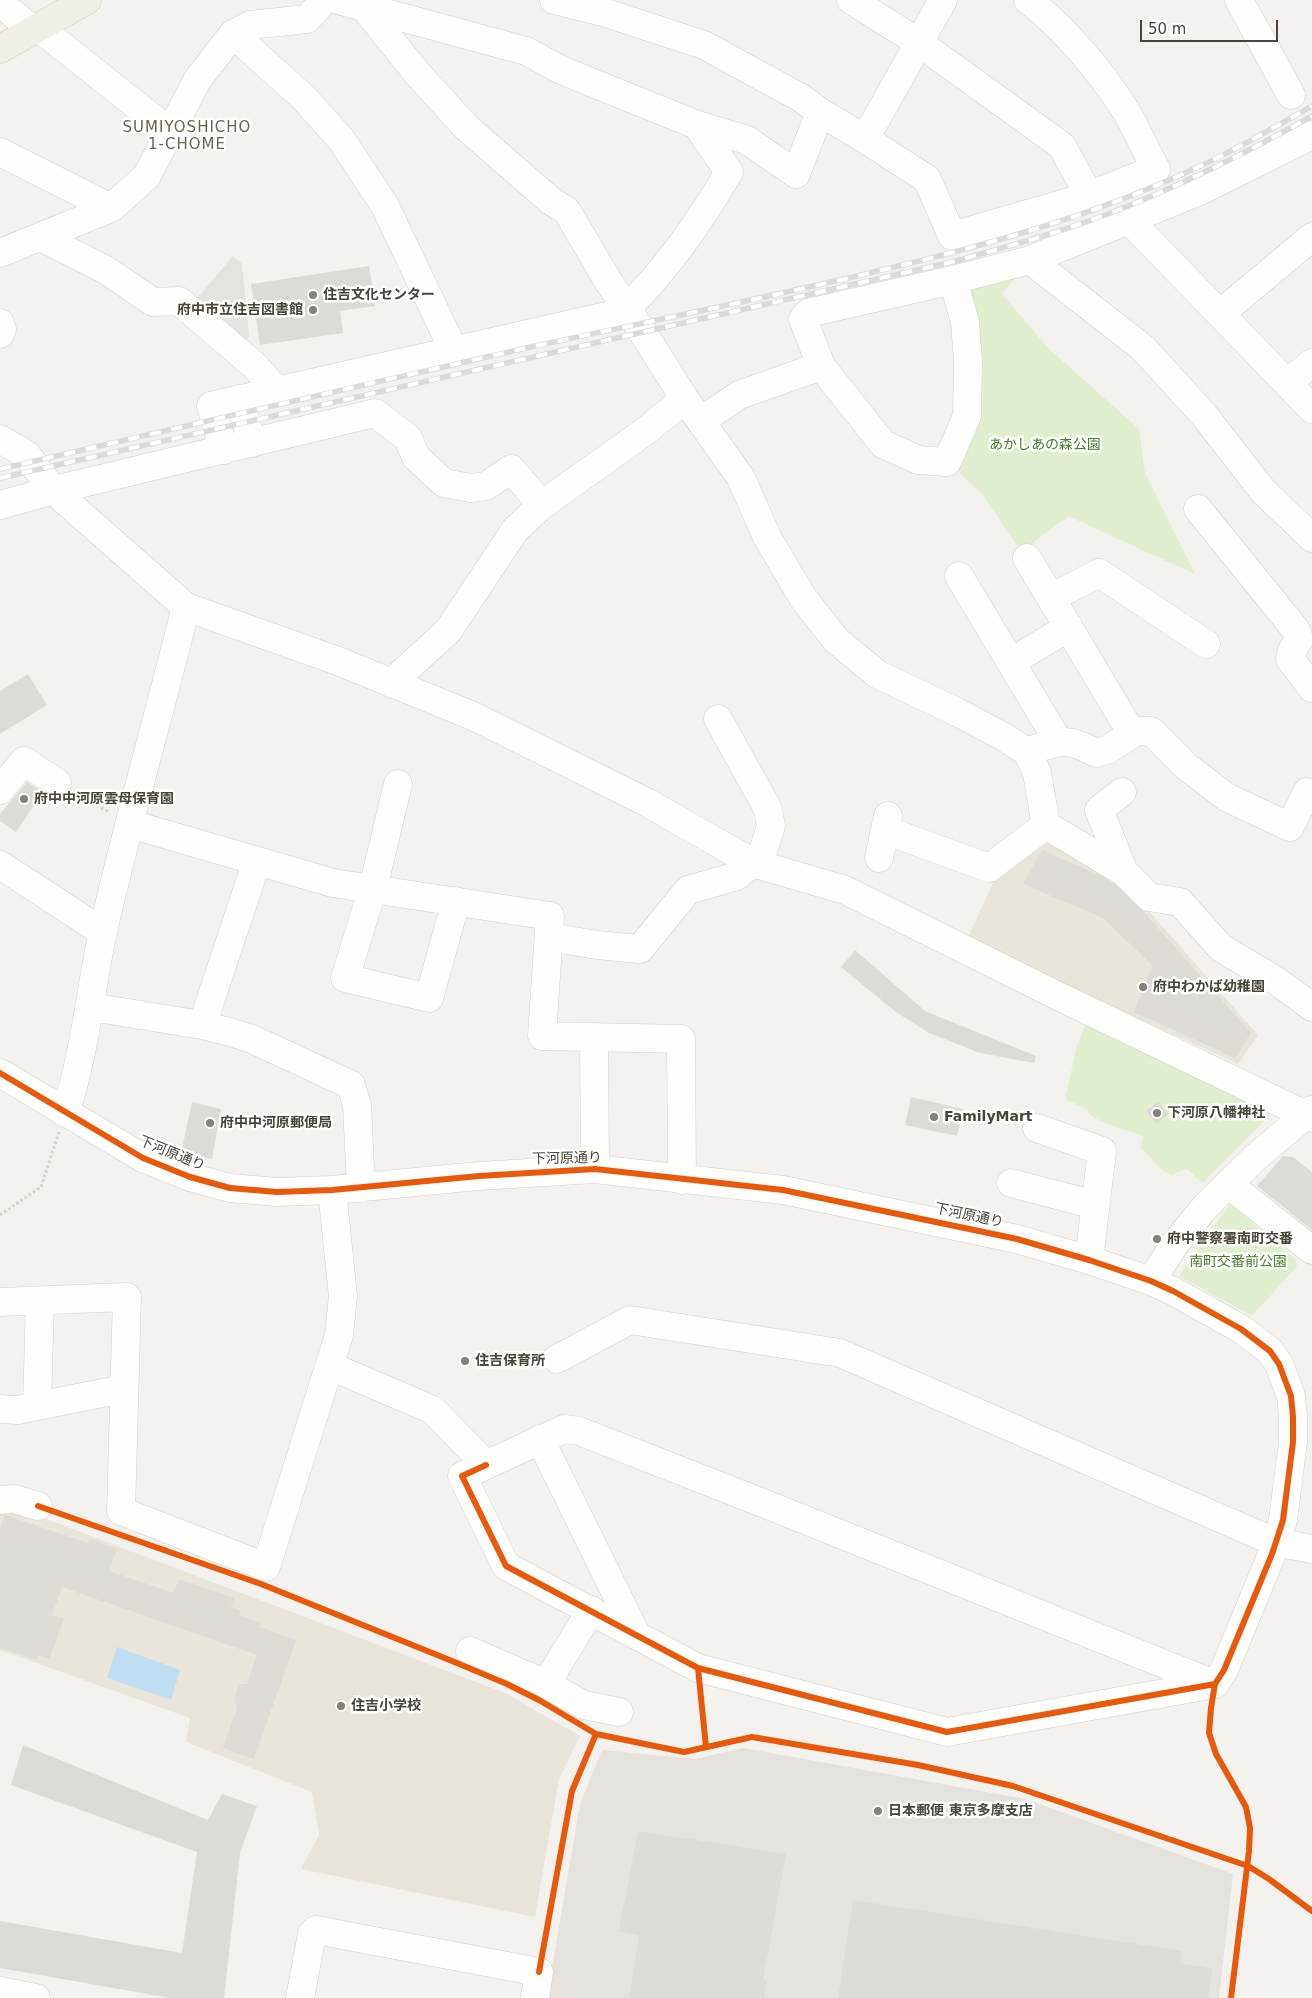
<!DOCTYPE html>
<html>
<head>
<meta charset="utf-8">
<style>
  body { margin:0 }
  #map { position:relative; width:1312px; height:1998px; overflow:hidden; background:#f4f2ee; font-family:"DejaVu Sans",sans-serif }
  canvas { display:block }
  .scale { position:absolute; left:1140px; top:20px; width:138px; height:22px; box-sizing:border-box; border:2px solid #4b4439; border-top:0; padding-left:6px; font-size:15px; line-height:18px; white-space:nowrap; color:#4b4439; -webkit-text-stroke:4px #fff; paint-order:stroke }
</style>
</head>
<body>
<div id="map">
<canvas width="1312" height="1998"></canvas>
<div class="scale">50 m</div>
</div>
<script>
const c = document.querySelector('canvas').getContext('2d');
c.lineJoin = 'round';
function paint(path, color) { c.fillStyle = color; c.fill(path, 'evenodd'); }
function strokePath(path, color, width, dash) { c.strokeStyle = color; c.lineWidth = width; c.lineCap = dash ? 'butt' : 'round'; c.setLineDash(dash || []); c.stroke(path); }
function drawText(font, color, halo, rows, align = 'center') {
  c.font = font + ' "DejaVu Sans","Noto Sans JP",sans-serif'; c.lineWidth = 5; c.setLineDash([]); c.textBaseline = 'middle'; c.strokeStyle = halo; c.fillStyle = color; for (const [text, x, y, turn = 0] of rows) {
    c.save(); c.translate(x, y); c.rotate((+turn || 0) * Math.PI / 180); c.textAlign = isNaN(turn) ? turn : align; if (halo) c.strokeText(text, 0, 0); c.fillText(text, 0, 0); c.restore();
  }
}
paint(new Path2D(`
  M743,1748L1025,1799L1233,1874L1219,1998H547L580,1804L602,1750L695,1759Z`), '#e6e2de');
paint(new Path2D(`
  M1051,840L1119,877L1258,1035L1238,1064L967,940L997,874Z
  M20,1509L505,1693L580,1736L559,1779L535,1917L301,1869L319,1835L312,1792L186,1742L190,1718L0,1650V1510Z`), '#eae5da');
paint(new Path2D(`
  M1021,271L1002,294L1047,347L1139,429L1145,473L1195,574L1068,516L1021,552L983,495L957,470L973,359L971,281Z
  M1087,1022L1272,1113L1203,1183L1186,1169L1171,1175L1163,1171L1140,1147L1144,1137C1125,1128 1104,1126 1088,1113V1110L1065,1099L1077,1046Z
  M1230,1204L1295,1259L1297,1266L1252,1316L1179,1276Z`), '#e1eecf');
paint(new Path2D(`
  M233,256L242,264L249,335L244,346L192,304Z`), '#e6e3df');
paint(new Path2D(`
  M117,1647L180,1670L171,1700L107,1678Z`), '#c0ddf1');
paint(new Path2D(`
  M369,266L375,306L340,311L343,333L260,345L251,284Z
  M28,674L47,705L0,734V691Z
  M27,782L43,792L16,832L0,821V814Z
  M1042,850L1099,875L1114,884L1142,910L1251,1033L1235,1058L1134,1012L1153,966L1103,918L1023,884Z
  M855,950L925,1011L1036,1056L1034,1063L980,1053L929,1033L896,1012L841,967Z
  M911,1097L963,1109L957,1136L905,1125Z
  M192,1102L221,1109L212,1159L181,1153Z
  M1158,1102L1168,1114L1156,1124L1146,1111Z
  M1283,1156L1293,1157L1312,1172V1230L1257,1186Z
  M5,1515L88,1543L90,1539L117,1549L109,1571L174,1593L179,1579L234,1598L231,1607L241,1610L239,1615L260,1623V1627L296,1640L254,1759L223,1748L237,1708L234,1699L239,1684H247L257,1655L62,1587L52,1615L64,1619L49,1659L38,1655L36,1660L0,1647V1529Z
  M23,1745L208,1820L222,1794L257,1806L240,1853L224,1998H170L0,1968V1921L182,1953L197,1852L11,1785Z
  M638,1831L786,1854L763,1980L767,1981L764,1998H629L639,1935L619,1931Z
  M853,1900L1182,1951L1180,1963L1213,1969L1208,1998H838Z`), '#dedbd6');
const minor = new Path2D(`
  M338,0L526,51L561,70L697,125L729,172C702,218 665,271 627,308
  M554,0L606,13L704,45L801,98L820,112L865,139
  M851,0L918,42L1062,146L1089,196
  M943,0L865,139L927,179L952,236L1083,198L1156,169C1145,149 1136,127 1124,108C1100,70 1063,27 1028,0
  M1239,0L1291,95
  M0,3L33,30
  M364,7L416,72L466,127L551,201L567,211L608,281L629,311L685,399L741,478L767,537L803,598L836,640L877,674L957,712L1004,737L1027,752C1058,741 1065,736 1096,753L1109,749L1136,731H1151L1186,766L1226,797L1290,827L1307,792L1312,794
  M38,27L170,132
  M233,34L304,98L341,139L385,206L454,351
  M697,125L747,140L796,174L820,112
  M0,152L111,208
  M1129,220L1312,409
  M41,237L106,270L153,302L179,301L255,366L277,391
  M0,253L111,208L146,177L198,79L233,34L250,25L307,19L319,6L320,0
  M1030,260L1143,348L1204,415L1263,491L1312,538
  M1221,313L1312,237
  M0,323L2,329L0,334
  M821,366L883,444L918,460L947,462L967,416L968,362L965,322L953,280
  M1287,383L1312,363
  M239,399L252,443
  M701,421L739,395L821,366L803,319L808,313L953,280L1030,260L1202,190L1312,135
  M0,439L27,455L47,482L62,498L186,607L338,661L473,716L648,803L753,863L845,890L1058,996L1312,1118
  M224,450L211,406L629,311
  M0,505L54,490L375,413L408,438L416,457L444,483L471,488L486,486L511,469L542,505
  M1198,509L1296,630L1299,639L1292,651L1290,659L1312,688
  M1027,558L1132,734
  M959,576L1058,741
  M1051,598L1099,573L1206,644
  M1011,662L1069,627
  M391,683L448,631L515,530L542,505L643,433L685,399
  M718,719L768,809L771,826L759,864
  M1027,752L1037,773L1046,825L1124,872L1149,897L1180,902L1221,948L1275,980L1312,1007
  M398,784L373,888L345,978L429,998L456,901
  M0,790L24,761L57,783
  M1122,792L1099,810L1124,872
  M130,824L333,883L550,916L542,1036L681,1039L682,1180
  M885,830L989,868L1046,825
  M879,858L888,816
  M0,865L103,932
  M550,937L597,945L640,949L688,890L737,876L753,863
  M91,1007L202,1025L230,1032L252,1039L351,1085L357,1105L361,1188
  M202,1025L257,861
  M594,1038L595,1169
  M0,1073L143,1158L190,1177L230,1188L277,1192L332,1190L479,1176L595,1169L783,1190L1017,1239L1089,1260L1151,1281L1173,1291L1241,1329L1270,1351L1279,1364L1291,1396L1293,1417V1442L1283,1520L1272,1554L1224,1670L1215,1684L947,1732L698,1668L506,1566L462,1476L486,1465
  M65,1113C85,1054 90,992 103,931C128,822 159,715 186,607
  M1037,1128L1102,1151L1089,1260
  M1011,1183L1095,1205
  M1228,1184L1312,1250
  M1151,1281L1174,1245L1205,1207L1257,1156L1312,1110
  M40,1301L37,1406L123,1389
  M0,1302L127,1297L121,1511L266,1567L339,1335L343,1296L332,1190
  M557,1359L630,1320L840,1353L1275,1542L1312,1549
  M330,1366L433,1410L486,1465L564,1429L579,1431L768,1505L1214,1684
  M0,1409L18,1410L37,1406
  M540,1439L636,1634
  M0,1500L14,1499L38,1506
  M470,1651L546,1684L584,1705L619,1712
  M546,1684L591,1610
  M0,1991L36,1998
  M300,1998L312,1934L316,1930L539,1972L535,1998`);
const major = new Path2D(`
  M0,49L87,0`);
strokePath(minor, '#d2d0cb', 29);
strokePath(major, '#d6cebb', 29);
strokePath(new Path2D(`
  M75,793L109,812
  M0,1215L41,1187L59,1132`), '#d3d2cc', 3, [2.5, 2.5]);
strokePath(minor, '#fdfdfc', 28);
strokePath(major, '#f2efe6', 28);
const rail = new Path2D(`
  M0,469C178,428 357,386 535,346C661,319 786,294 911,263C1004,240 1097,213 1185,173C1228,154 1270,130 1312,106
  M0,478L956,261C1009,246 1062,232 1113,212C1182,185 1248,152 1312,116`);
strokePath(rail, '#dbdbda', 5.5);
strokePath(rail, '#fff', 4, [11]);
strokePath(new Path2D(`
  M0,1073L143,1158L190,1177L230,1188L277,1192L332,1190L479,1176L595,1169L783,1190L1017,1239L1089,1260L1151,1281L1173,1291L1241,1329L1270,1351L1279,1364L1291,1396L1293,1417V1442L1283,1520L1272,1554L1224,1670L1215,1684L1211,1708L1209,1733L1216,1754L1246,1807L1250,1828L1249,1851L1231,1998
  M486,1465L462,1476L506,1566L698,1668L947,1732L1215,1684
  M38,1506L261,1584L457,1663L507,1684L539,1700L596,1734L684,1752L752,1737L918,1765L1013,1786L1248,1866L1269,1879L1312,1911
  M698,1668L706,1747
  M539,1972L572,1791L596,1734`), '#e8590c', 6);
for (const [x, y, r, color] of [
  [313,295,5,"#868178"],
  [313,310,5,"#868178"],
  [24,799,5,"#868178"],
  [1143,987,5,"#868178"],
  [1157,1113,5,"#868178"],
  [934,1117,5,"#868178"],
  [210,1123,5,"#868178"],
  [1157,1239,5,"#868178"],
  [465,1361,5,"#868178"],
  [341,1706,5,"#868178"],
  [878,1811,5,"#868178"]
]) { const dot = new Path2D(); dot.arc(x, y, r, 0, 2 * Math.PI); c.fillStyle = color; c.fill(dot); strokePath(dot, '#fff', 2); }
drawText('bold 14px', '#4b4439', '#fff', [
  ["住吉文化センター",323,295],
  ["府中市立住吉図書館",303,310,"right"],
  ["府中中河原雲母保育園",34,799],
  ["府中わかば幼稚園",1153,987],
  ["下河原八幡神社",1167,1113],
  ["FamilyMart",944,1117],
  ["府中中河原郵便局",220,1123],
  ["府中警察署南町交番",1167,1239],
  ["住吉保育所",475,1361],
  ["住吉小学校",351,1706],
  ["日本郵便 東京多摩支店",888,1811]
], 'left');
drawText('14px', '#4a7f2a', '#fff', [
  ["あかしあの森公園",1045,445],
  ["南町交番前公園",1238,1262]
]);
drawText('14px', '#4b4439', '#fff', [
  ["下河原通り",172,1154,22],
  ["下河原通り",567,1159,-1],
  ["下河原通り",969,1216,12]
]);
c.letterSpacing = '1px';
drawText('15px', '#6e6250', '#fff', [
  ["SUMIYOSHICHO",187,128],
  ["1-CHOME",187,145]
]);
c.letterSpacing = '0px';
</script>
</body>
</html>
